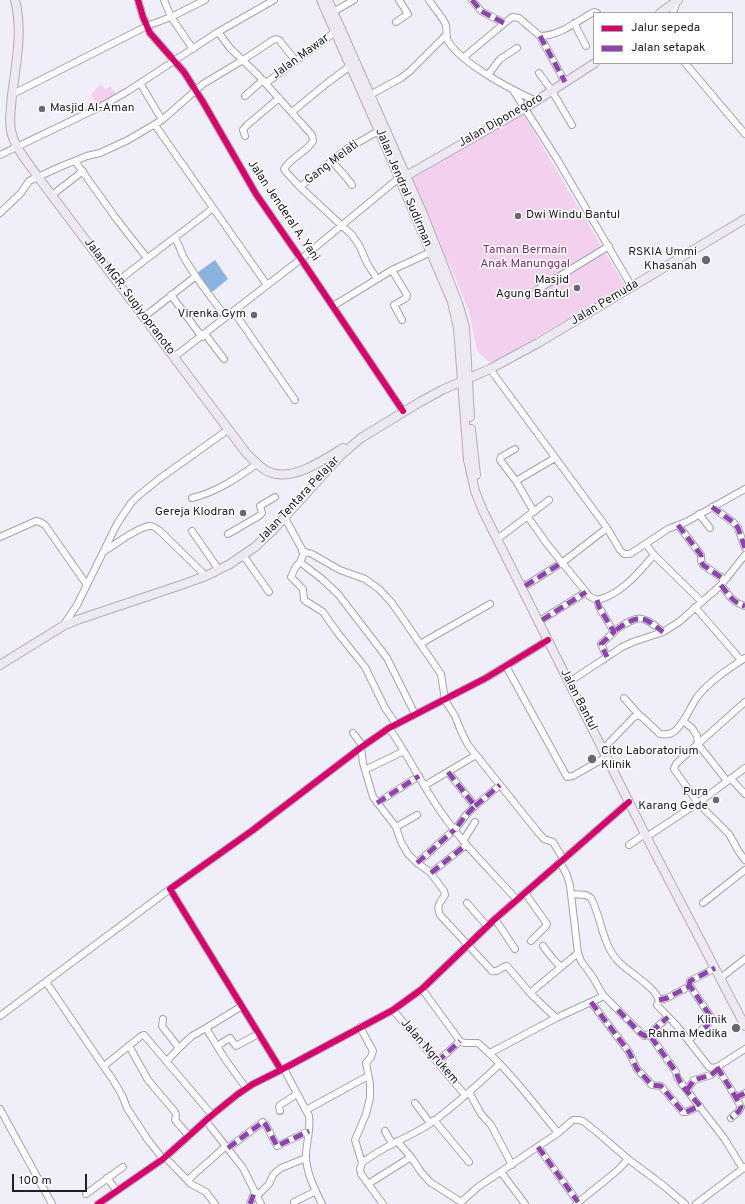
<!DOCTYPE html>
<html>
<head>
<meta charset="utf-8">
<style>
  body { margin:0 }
  #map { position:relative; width:745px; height:1204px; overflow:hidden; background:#f0eef8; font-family:Overpass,sans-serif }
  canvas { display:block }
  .legend { position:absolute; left:593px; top:12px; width:140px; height:52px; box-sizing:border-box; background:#fff; border:1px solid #a6a6a9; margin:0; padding:5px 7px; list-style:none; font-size:12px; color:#212028 }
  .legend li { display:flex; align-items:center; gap:8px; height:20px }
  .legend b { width:20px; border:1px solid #a6a6a9 }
  .scale { position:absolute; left:12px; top:1174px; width:75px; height:18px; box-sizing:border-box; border:2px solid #212028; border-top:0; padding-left:5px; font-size:12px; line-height:14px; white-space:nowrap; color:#212028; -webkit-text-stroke:3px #fff; paint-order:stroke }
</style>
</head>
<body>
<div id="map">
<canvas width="745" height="1204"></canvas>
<ul class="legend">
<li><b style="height:5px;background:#d6006c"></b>Jalur sepeda</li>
<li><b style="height:5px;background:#8e44ad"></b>Jalan setapak</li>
</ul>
<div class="scale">100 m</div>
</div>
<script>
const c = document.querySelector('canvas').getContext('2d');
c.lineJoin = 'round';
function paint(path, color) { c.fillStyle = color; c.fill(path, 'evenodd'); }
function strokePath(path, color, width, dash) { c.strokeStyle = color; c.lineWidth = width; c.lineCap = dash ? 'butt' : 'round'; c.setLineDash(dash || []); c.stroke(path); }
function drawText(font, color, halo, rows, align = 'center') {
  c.font = font + ' Overpass,sans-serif'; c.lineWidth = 3; c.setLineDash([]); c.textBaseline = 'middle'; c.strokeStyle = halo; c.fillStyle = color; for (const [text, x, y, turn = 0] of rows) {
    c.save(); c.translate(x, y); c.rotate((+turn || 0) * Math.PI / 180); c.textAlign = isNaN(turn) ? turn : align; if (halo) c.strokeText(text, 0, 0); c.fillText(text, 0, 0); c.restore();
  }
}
paint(new Path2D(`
  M100,84L106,90L110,86L117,95L99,106L91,95Z
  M522,112L625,286L494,362H489L477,351L469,311L455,277L407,177Z`), '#f2d0ee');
paint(new Path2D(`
  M215,260L228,279L212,292L197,273Z`), '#8ab3e0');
const minor = new Path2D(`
  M138,0L143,17L150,33L184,72L203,102L256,194L301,259L403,411
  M164,0L171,17L193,49
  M429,0C434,8 441,15 445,23C448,29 445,35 448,41C462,64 512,90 536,101
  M472,0L481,11L504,23
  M333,12L354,0
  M673,13L677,1
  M396,22L408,14L399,0
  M574,23L586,46
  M218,32L230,48L257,74L312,135L313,141C306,153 291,157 284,169L286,172L300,187L352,235L359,245L367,263L377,279
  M540,36L565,82
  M464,57L512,17L519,18L540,36C558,36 575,23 590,14L594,12L597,13
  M685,63L745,134
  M539,73L552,91L572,125
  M488,75L500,59L517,48
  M140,83L162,120
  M266,83L335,32
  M513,90L557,159L632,287
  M13,94L147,26L171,17L205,0
  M370,95L401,78L410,71L446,35
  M245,96L263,80
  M292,112L326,84L350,66
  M155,125L267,285
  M245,136L243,130L246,126L279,98
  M0,155L102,106L128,91L218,32L274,0
  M75,161L115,217L147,258
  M332,161C339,170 346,176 352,185
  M300,187L345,150L382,129
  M52,195L83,171
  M0,213L21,193L29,181L62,166L87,156L100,153L128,140L162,120L203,84L243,60L273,40L276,39L279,40L296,61
  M175,238C180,246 181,254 186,261C198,281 212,299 226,317
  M392,270L407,295L406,298L394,305L402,320
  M117,282C149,256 182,233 213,208
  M537,290L609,246
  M171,295L202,337
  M333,306L392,270L431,252
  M234,312L295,400
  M144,317L196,276
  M205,334L224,359
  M174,357L301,259L399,178
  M490,369L607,528L620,550L624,554H630L668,529L686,522L745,489
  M515,449L501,457L500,460L516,481L534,512
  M516,481L555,458
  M192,498C217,492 237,478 257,464
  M712,507L733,522L738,528L745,548
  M699,514L710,528
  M528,517L547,544L586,592L589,596L597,600C621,595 639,572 654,555
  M285,518L304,553L300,562L322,579L338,594L381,650L387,658L415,714
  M678,525L701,555V561L703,565L725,580
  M192,531L219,570
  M228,534L259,516L262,513L260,506L275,497
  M0,537L36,521L40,522L45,525L87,585
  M500,537L549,500
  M646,544L654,555L702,602
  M105,551C115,544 137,528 149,526C153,525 157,529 160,531L206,576
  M302,551L312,554L340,570L365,579L379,589L392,603L441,674L445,700L455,716L461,731L468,745L537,831L544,839L553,842L563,859
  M243,555L269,592
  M300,562L295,568L291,577L303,589L304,600L323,612L337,632L365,667L385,708L396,724
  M721,585C728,594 733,603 745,606
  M525,586L563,562L607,528
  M597,600L599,607L614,632L601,644L607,657
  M695,607L741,660
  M538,622L586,592
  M63,626L77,605L117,524L131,503L138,496L159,479L229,429
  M616,630C639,614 642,615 663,632
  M420,644L490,604
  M506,666L567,777L573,776L606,757
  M572,680L622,647L633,642L663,632L679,622L721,585L745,555
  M624,698L640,716
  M745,702L681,759L676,764L674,769L698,803L729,834L739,852L745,860
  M683,721L692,728L697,736L698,744L727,781
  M389,728C408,755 422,785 441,812C463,844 491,871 517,900
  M353,733L363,746
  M606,746L634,717L638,715L642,717L660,734C666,735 671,734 675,731C685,722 690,708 697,697C710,681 728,669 745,658
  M361,748L363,763L373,797L396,827L401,842L408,854L417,863L430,872L444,891L445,895C440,902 436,906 440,915L492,971C499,973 501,966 507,966L530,993L556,1018
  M365,770L404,751
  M448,772L475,806L466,815L454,831
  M731,779L745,794
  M424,786L476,755
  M377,803L419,776
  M475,806L500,785
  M396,827L417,815
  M651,834L698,803L745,768
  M463,841L475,822
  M629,845L645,834
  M560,862L567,875L570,886L578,953L581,961L592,976L603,995L644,1036L648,1035L668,1017
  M417,863L454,830
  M431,873L466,845
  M525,893L547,924L545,927L531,941
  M572,894L586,895L591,898C602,919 602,945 619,962C631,974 654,986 659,1000L657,1005L677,1026L709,1067L713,1068L717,1067L745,1049
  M467,903L487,926
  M703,903L745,870
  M495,919L515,949
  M543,946L553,959L561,967
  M723,976L745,959
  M46,982L113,1080L122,1095L127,1108L148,1140L163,1159
  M689,986L690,981L715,968
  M422,989L460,1041L464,1043H478C508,1069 533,1102 558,1133
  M530,993L578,953
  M659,1000L667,998L690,986L711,1017L707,1026L688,1040
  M591,1002L629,1052L637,1069L652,1085L661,1086L683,1112H686L700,1106
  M393,1010L465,1095
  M0,1016L170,889
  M163,1019L162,1026L179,1048L167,1061
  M360,1027L373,1051L371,1057L366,1063L370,1084V1098L366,1114L355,1140L362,1163L360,1169L361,1174L383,1204
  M206,1028L242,1006
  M649,1034L676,1072L677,1077L682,1084L724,1138L743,1169
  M129,1046L148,1080L175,1112L176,1115L175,1120L189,1136
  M217,1046L230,1038L236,1046L258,1034
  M179,1048L192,1036L206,1028L225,1059L246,1088
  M490,1053L556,1018L604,996
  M437,1062L460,1041
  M104,1066L141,1036L144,1035L212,1115
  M717,1067L735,1096L741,1107L739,1111L731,1118
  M284,1069L309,1116C311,1130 306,1143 306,1156C306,1172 315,1190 322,1204
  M281,1070L170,889L253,830L363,746L389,728L486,678L548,640
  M687,1090L694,1080L711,1075L718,1069
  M469,1092L481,1114L491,1125L512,1165
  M735,1096H739L745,1093
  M415,1103L430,1123
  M0,1109L52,1204
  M306,1110L368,1076
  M280,1111L279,1107L280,1105L297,1094
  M434,1120L469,1162
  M206,1121L243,1168L261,1204
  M385,1131L392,1144
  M397,1141L411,1157L421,1172L430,1182L461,1202L478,1187L558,1133L573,1120H578L583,1121L598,1133L628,1159L664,1186L685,1204
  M538,1147L578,1202
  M228,1148L263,1122L266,1125L277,1146L309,1131
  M165,1157L191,1184L206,1192L215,1204
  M362,1163C381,1147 406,1139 428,1125C453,1108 477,1085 500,1064
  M501,1172L525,1204
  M107,1178L117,1191
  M189,1182L190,1178L226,1146
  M368,1184L411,1157
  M86,1194L123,1167
  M257,1196L269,1184L273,1175L276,1172L281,1168L306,1158
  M294,1202L316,1191
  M98,1204L163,1159L212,1115L238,1094L253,1084L281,1070L393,1010L422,989L495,919L629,802
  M250,1204L255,1191
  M576,1204L618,1170L628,1159
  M696,1204L745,1167`);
const major = new Path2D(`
  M15,0C23,30 16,65 12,95C11,109 8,124 13,138C18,152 30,165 38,177L247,454C254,460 260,468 269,472C292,482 324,460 343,448
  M321,0L379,131L452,302L458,328L468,460L475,491L483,511L645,834L745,1026
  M328,0L423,214L458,303L465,327L470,417
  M660,13L678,0
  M406,176L525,108L595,63
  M471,429L476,475
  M0,665L63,626L77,620L181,585L206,576L230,564L255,547L274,529L341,455L361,438L420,402L442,390L490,369L538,343L745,219`);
strokePath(minor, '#a5a4ac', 8);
strokePath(major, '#b5abbc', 10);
strokePath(minor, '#fdfcfe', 6);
strokePath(major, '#ede9f1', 8);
strokePath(new Path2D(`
  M472,0L481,11L504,23
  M540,36L565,82
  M712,507L733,522L738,528L745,548
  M678,525L701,555V561L703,565L725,580
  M721,585C728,594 733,603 745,606
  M525,586L563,562
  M597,600L599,607L614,632L601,644L607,657
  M542,620L586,592
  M616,630C639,614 642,615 663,632
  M448,772L475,806L466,815L454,831
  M377,803L419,776
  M475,806L500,785
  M417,863L454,830
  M431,873L466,845
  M689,986L690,981L715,968
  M659,1000L667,998L690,986L711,1017L707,1026L688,1040
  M591,1002L629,1052L637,1069L652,1085L661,1086L683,1112H686L700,1106C692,1096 679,1085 676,1072L649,1034
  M618,1010L640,1033L645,1036L649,1034L668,1017
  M437,1062L460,1041
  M717,1067L735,1096L741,1107L739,1111L731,1118
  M687,1090L694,1080L711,1075L718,1069
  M735,1096H739L745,1093
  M538,1147L578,1202
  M228,1148L263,1122L266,1125L277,1146L309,1131
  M250,1204L255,1191`), '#8e44ad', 5, [10, 5]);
strokePath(new Path2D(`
  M138,0L143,17L150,33L184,72L203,102L256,194L301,259L403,411
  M281,1070L170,889L253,830L363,746L389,728L486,678L548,640
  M98,1204L163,1159L212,1115L238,1094L253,1084L281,1070L393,1010L422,989L495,919L629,802`), '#d6006c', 6);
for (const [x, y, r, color] of [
  [42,109,4,"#696871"],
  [518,216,4,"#696871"],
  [706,260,5,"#696871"],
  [577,288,4,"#696871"],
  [254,315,4,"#696871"],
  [243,513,4,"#696871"],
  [592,759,5,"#696871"],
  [716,800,4,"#696871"],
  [736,1028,5,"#696871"]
]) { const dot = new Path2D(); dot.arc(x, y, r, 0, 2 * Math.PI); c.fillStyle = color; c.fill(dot); strokePath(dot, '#fff', 1.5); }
drawText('12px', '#212028', '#fff', [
  ["Jalan Mawar",301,57,-36],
  ["Jalan Diponegoro",501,121,-30],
  ["Gang Melati",332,163,-37],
  ["Jalan Jendral Sudirman",403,188,67],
  ["Jalan Jenderal A. Yani",283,211,56],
  ["Jalan MGR. Sugiyopranoto",129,297,53],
  ["Jalan Pemuda",605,303,-31],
  ["Jalan Tentara Pelajar",299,500,-47],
  ["Jalan Bantul",578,700,63],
  ["Jalan Ngrukem",429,1052,49]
]);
drawText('12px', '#212028', '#fff', [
  ["Masjid Al-Aman",50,109,"left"],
  ["Dwi Windu Bantul",526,216,"left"],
  ["RSKIA Ummi",697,253],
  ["Khasanah",697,267],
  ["Masjid",569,281],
  ["Agung Bantul",569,295],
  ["Virenka Gym",246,315],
  ["Gereja Klodran",235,513],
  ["Cito Laboratorium",601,752,"left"],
  ["Klinik",601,766,"left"],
  ["Pura",708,793],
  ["Karang Gede",708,807],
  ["Klinik",727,1021],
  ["Rahma Medika",727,1035]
], 'right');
drawText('12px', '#7e2d6e', '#fff', [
  ["Taman Bermain",525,251],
  ["Anak Manunggal",525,265]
]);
</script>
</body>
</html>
